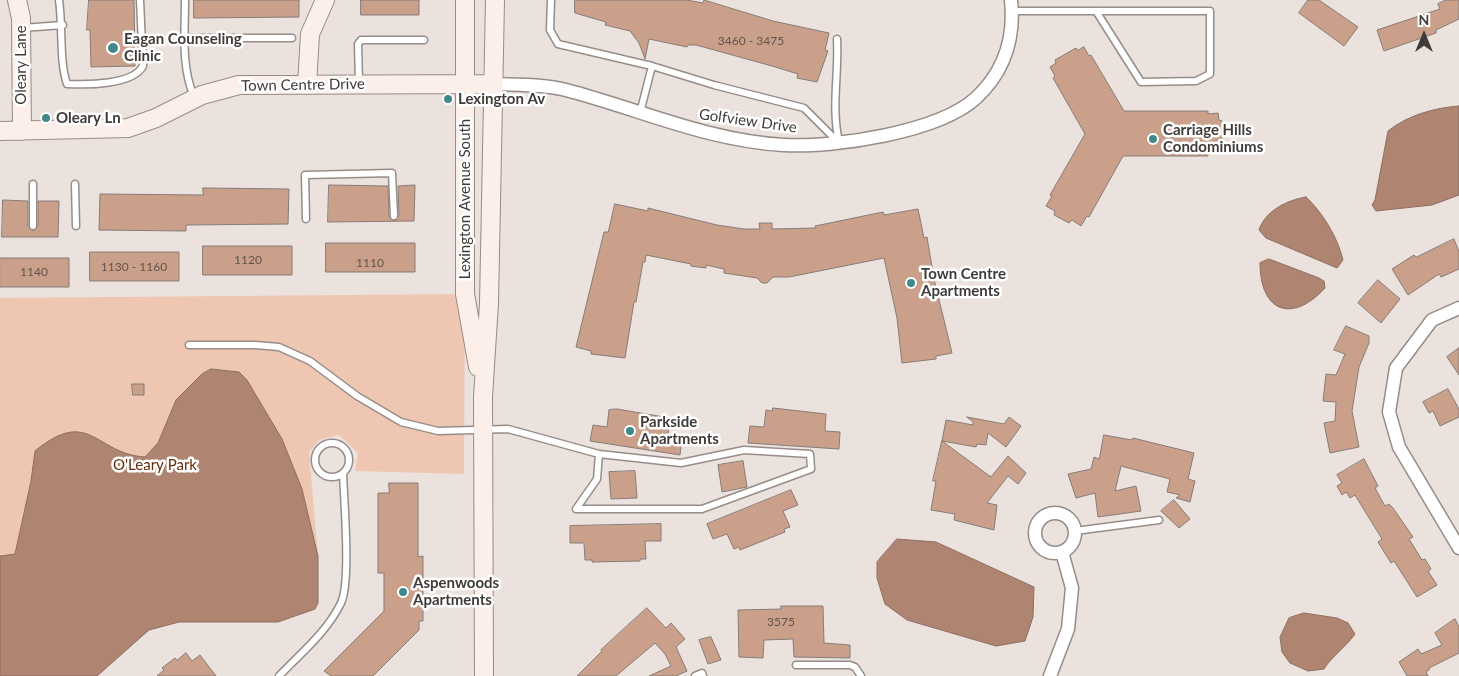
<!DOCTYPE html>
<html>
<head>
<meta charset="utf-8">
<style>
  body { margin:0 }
  #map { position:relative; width:1459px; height:676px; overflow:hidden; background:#ebe1dd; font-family:Lato,sans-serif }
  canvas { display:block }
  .north { position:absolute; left:1399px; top:10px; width:50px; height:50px; -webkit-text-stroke:4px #fff; paint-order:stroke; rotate:0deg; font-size:14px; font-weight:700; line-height:20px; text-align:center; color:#3f3b39 }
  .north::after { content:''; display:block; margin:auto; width:18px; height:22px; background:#3f3b39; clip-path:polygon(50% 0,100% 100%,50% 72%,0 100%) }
</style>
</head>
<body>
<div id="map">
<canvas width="1459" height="676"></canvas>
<div class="north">N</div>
</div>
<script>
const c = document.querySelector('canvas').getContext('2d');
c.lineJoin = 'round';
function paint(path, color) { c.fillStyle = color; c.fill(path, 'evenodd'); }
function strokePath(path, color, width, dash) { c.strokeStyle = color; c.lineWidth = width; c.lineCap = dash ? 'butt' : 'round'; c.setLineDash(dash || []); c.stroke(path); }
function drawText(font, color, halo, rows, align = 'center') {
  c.font = font + ' Lato,sans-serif'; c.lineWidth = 5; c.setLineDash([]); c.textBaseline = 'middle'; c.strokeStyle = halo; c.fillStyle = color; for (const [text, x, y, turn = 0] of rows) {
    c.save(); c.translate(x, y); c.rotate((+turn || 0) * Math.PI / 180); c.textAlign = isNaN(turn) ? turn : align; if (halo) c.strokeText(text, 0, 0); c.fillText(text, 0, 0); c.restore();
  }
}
paint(new Path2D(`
  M465,294L464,474L355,471L358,453L339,435L319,440L309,452L318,556V603L315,609L278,622H179L149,630L97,676H0V298Z`), '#efc6b2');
const water = new Path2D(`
  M1459,106V195L1432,205L1376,211L1372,205L1375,200L1388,131C1408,115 1434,108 1459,106Z
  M1306,197C1323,213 1338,238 1343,260L1337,268L1266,238L1259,230C1265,211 1287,200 1306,197Z
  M1269,259L1319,278L1324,281L1325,288C1292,324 1260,312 1260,263Z
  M211,369L239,372L247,380L282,439L302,489L318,556V603L315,609L278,622H179L149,630L97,676H0V556L15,554L31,481L35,451C90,406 95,454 145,457L158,443L176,400L202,374Z
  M897,539L936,542L1034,587L1033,617L1025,641L996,646L907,620L885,604L877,578V562Z
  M1304,613L1337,618L1348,623L1355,634C1345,648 1332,656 1324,669L1308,671L1290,663L1282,652L1280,637L1289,618Z`);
paint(water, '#af8571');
strokePath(water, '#8d6f60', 1);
const building = new Path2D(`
  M89,0H134L135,66L91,67L90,30H87Z
  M194,0H299V17L194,18Z
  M361,0H419V15H361Z
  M575,0H687L703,3L704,0L773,21L829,33L825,50L828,51L817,82L797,78L798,74L772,66L696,45H688L687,47L649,39L645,59L639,43L630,31L605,25L606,22L575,13Z
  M1308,0H1319L1358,27L1344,46L1299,13Z
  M1446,0H1459V19L1436,30V33L1384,51L1377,30L1440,9L1438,4Z
  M1084,47L1089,56L1091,55L1124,111H1208V114L1218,113L1219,120L1222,121V146H1218L1219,153H1208V156H1123L1089,217L1087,216L1081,226L1072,220L1069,223L1054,215L1055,211L1046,206L1052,196L1050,195L1085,134L1053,78L1055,76L1050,67L1056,63L1055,60L1076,48L1078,50Z
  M329,185L388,186L389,216L394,221L399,216L398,186L415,185L414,221L328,222Z
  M203,188L289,189L288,224L186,225V231L99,230L100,194L203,195Z
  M3,200L28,201V226L33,231L38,226V201H59L58,237H2Z
  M615,204L648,211V208L717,225L744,229H760L759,223H772V229L816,228L815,226L883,212L884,215L918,209L924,238L927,237L934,279L952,353L936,356V359L902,363L897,318L884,258L789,277H773L767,283H762L757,278L724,273V269L706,265V268L691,266V264L646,255L645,262H643L636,302H634L625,358L591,354V351L576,347L604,232H608Z
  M1454,239L1459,252V269L1441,277L1439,274L1408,295L1392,269L1414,255L1416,257Z
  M326,243H415V272H326Z
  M203,246H292V275H203Z
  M90,252H179V281H90Z
  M0,258H69V287H0Z
  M1378,280L1400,299L1381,323L1358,303Z
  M1346,326L1369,336V343L1359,367L1352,411L1359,447L1330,453L1324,423L1335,421L1336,402L1323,401L1326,374L1336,375L1345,354L1334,350Z
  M1459,348V375L1447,357Z
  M132,384H144V395H133Z
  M1448,389L1459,409V417L1440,426L1433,411L1429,413L1423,402Z
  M773,408L826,414L825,431L840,432L839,449L748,443L750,426L764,427L766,410L772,411Z
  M617,409L670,418L668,435L682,438L680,455L590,441L593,425L607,427L609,410Z
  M967,417L1004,424L1009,417L1021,426L1006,447L988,433L986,445L977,444L976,447L942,441L946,420L973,425V422Z
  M1104,435L1132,440L1133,438L1194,453L1188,479L1195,481L1190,502L1176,498L1180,495L1167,492L1170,479L1121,466L1115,491L1136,486L1141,511L1098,517L1095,493L1076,498L1068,474L1091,469L1094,457L1099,459Z
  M942,441L991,477L1008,456L1026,473L1018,484L1008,476L987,503L997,505L994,530L954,520L955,514L931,510L936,481H933Z
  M1364,459L1378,486L1375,488L1385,506L1389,504L1393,508L1413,537L1409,539L1422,560L1425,559L1431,569L1428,571L1437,585L1417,597L1394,561L1391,563L1378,542L1382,539L1355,495L1350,498L1346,492L1342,495L1337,486L1342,483L1337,475Z
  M743,461L747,487L722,492L718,465Z
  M635,471L637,498L611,499L609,472Z
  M389,483H418V557L423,556V621H419V630L373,676H331L324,671L384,611V573H378V493H389Z
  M791,490L798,505L783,511L790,527L784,529L785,532L740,550L739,547L734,549L727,534L713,539L707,524Z
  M1174,500L1190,519L1179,528L1161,511Z
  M661,524V541H645L646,559H640V561L592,562V560H585L584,543H570V526Z
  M781,606H823L824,643L850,645V658L794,657L793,639L764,640L763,658L739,657L738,610L781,609Z
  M647,608L666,628L671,623L685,639L676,647L687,671L676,676H649L671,666L665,654L655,643L616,676H577L602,651L601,650Z
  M1455,619L1459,627V653L1429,668L1430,669L1426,672L1428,676H1407L1399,662L1418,649L1421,654L1442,645L1435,633Z
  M711,637L721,660L708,664L699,640Z
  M186,653L192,661L200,655L216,676H157L164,670L162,668L175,658L177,660Z`);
paint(building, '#cba08a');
strokePath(building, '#857c78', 1);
const lane = new Path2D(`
  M59,0C63,27 59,61 67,84C87,85 133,85 143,66L140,0
  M185,0C185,33 181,66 194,97
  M551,0L550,30L558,44L652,66L640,113
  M1012,11H1210V74L1196,81L1141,82L1096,11
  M22,28L63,25
  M185,38H292
  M837,39C839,74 831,107 839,142
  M652,66L714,85L804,108L838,142
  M359,83L358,44L361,40H424
  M33,184V226
  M75,184L76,226
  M306,219L305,175L392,173L394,216
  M189,345H255L279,347L310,361L357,396L401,422L438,431L508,429L599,454L681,463L744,450L810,454L811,469L702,509H576L597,479L599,454
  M315 460a17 17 0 1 1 34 0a17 17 0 1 1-34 0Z
  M1075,531L1159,520
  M796,665H850L855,667L861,676
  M279,676C301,653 327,632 341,603C351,582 344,501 343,473
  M695,676L702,673L703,676`);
const street = new Path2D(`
  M494,84C517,85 543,84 566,90C639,109 708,141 784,145C834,148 939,132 976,98C1005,71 1015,38 1011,0
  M1459,308L1432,320L1396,368L1389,412L1399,447L1459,548
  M1035 533a20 20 0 1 1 40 0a20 20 0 1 1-40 0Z
  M1050,676L1068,629L1072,588L1062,552`);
const secondary = new Path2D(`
  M17,0L21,18L22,131
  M465,0V294L478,367
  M307,85L310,34L325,0
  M0,131L128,128L156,118L202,95L239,85L494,84
  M484,676L483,397L489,303L495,0`);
strokePath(lane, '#968d89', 9);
strokePath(street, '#968d89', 15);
strokePath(secondary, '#968d89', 20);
strokePath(lane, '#fff', 6);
strokePath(street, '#fff', 12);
strokePath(secondary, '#fceee8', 18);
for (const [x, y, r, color] of [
  [113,48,6,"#40888a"],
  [448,99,5,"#40888a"],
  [46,118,5,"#40888a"],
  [1153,139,5,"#40888a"],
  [911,283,5,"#40888a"],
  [630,431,5,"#40888a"],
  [403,592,5,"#40888a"]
]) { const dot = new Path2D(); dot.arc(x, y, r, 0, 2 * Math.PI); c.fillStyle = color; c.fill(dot); strokePath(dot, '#fff', 2); }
drawText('12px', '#62544d', null, [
  ["3460 - 3475",751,41],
  ["1120",248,260],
  ["1110",370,263],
  ["1130 - 1160",134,267],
  ["1140",34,272],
  ["3575",781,622]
]);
drawText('bold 15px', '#3f3b39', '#fff', [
  ["Eagan Counseling",124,39],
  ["Clinic",124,56],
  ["Lexington Av",458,99],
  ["Oleary Ln",56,118],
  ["Carriage Hills",1163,130],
  ["Condominiums",1163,147],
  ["Town Centre",921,274],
  ["Apartments",921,291],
  ["Parkside",640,422],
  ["Apartments",640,439],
  ["Aspenwoods",413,583],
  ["Apartments",413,600]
], 'left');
drawText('15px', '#3f3b39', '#fff', [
  ["Oleary Lane",21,65,-90],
  ["Town Centre Drive",303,85,-1],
  ["Golfview Drive",748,121,8],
  ["Lexington Avenue South",465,199,-90]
]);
drawText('15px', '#622c0a', '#fff', [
  ["O'Leary Park",155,465]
]);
</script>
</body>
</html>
